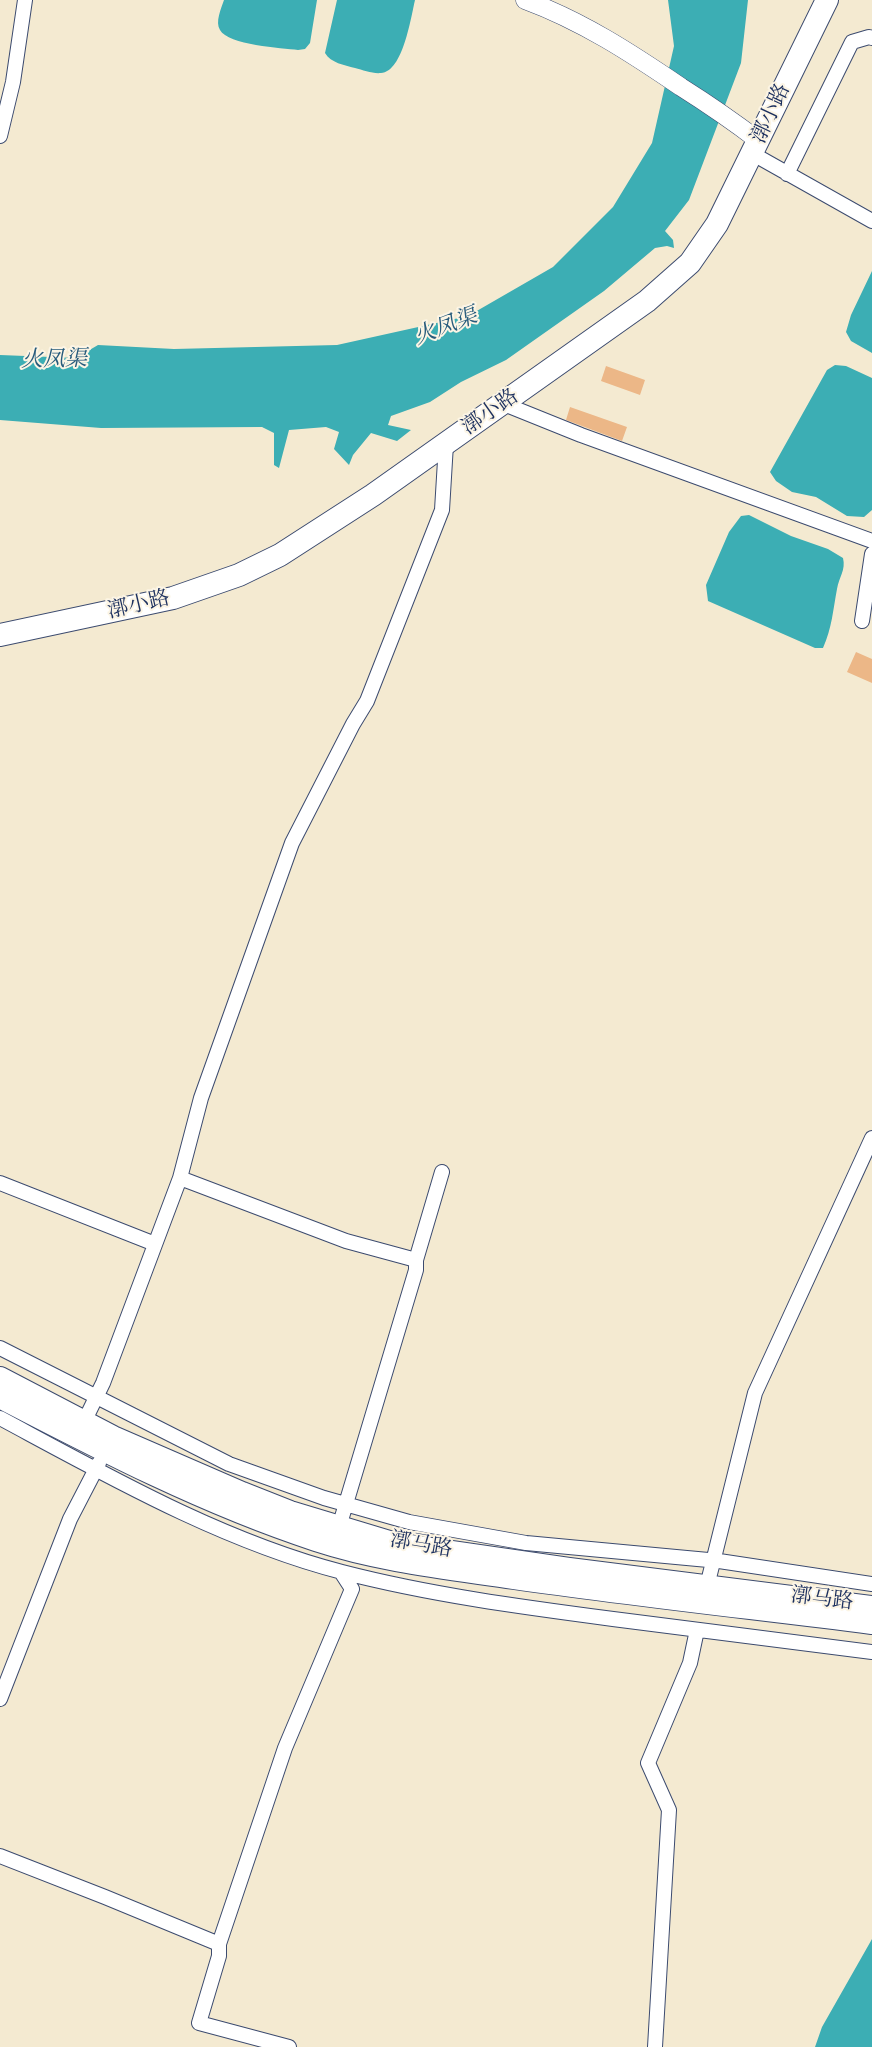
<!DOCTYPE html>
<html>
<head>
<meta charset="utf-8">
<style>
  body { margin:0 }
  canvas { display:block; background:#f4ead1 }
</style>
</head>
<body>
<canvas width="872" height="2047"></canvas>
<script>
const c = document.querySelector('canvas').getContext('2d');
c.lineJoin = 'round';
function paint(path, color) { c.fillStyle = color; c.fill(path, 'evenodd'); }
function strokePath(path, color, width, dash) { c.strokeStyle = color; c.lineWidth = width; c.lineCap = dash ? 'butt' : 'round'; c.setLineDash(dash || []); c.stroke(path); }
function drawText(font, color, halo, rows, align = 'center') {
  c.font = font + ' "IM FELL Double Pica","Noto Serif SC",serif'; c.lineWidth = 4; c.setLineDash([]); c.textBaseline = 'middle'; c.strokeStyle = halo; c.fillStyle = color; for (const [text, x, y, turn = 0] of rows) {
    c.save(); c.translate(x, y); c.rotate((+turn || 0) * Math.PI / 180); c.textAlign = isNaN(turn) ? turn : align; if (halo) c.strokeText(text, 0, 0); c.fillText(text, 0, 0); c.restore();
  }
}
paint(new Path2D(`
  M224,0H317L310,43L305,49L298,50C282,48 228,45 220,30C215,22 221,9 224,0Z
  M337,0H415C411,17 403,72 381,73C373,74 363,70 355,68C344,65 331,63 325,53Z
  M668,0H748L741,63L689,200L665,231L673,240L674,248L667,246L655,248L604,291L506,360L461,382L430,402L391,416L388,425L411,430L397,441L371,433L353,455L349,465L334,449L339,432L326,427L289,430L279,468L274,465V433L262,427L101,428L0,420V355L76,358L98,345L174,349L337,345L468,316L553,267L613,207L652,143L674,46Z
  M872,271V353L851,341L846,332L851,315Z
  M835,365L846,366L872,378V510L864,517L847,516L816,497L792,492L776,481L770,472L827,370Z
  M749,515L791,536L828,549L843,558C846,570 839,577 837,589C833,610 832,628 823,648H815L708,601L706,585L729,532L741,516Z
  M872,1939V2047H815L822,2027Z`), '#3caeb4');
paint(new Path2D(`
  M606,366L645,380L640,395L601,381Z
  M570,407L627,427L622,441L566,420Z
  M856,652L872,659V683L847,672Z`), '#ecb787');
const minor = new Path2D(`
  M0,136L13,82L25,0
  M753,154L872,221
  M787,174L852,42L869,37L872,38
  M504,404L581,435L872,541
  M862,621L872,554
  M180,1178L346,1241L416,1260
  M0,1183L155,1244
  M0,1348L229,1464L324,1498L409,1522L526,1543L719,1561L872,1584
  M0,1418C108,1476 222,1541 342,1572C431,1595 522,1607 613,1619C699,1630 786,1641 872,1652
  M84,1422L103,1383L180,1178L201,1098L292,843L353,724L367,701L442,510L446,444
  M339,1527L416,1270V1260L442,1172
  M707,1586L755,1393L872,1138
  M0,1699L70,1519L99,1463
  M0,1856L105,1897L219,1944
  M289,2047L199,2023L219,1956V1944L285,1748L352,1589L341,1572
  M655,2047L669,1810L648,1763L690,1663L697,1630`);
const tertiary = new Path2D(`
  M525,0C582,21 631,53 681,87C708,104 734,122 759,141`);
const primary = new Path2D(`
  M0,635L173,598L239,575L280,555L373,495L647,301L690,263L717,224L827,0
  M0,1378L113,1437L242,1493L290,1512L396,1544L569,1569L872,1607
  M0,1397C102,1450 206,1504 316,1540C380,1561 447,1568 514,1578C633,1595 753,1608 872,1623`);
strokePath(minor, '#3c4b6f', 16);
strokePath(tertiary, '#3c4b6f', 19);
strokePath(primary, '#3c4b6f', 24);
strokePath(minor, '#fff', 14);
strokePath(tertiary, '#fff', 18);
strokePath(primary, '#fff', 22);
drawText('21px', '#1b2f5e', '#fcf5e5', [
  ["漷小路",772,114,-65],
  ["漷小路",491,413,-35],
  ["漷小路",139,606,-13],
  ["漷马路",421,1546,10],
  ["漷马路",822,1600,7]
]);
drawText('italic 22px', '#275b7c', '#fcf5e5', [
  ["火凤渠",446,328,-21],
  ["火凤渠",54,361,-1]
]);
</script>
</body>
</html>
